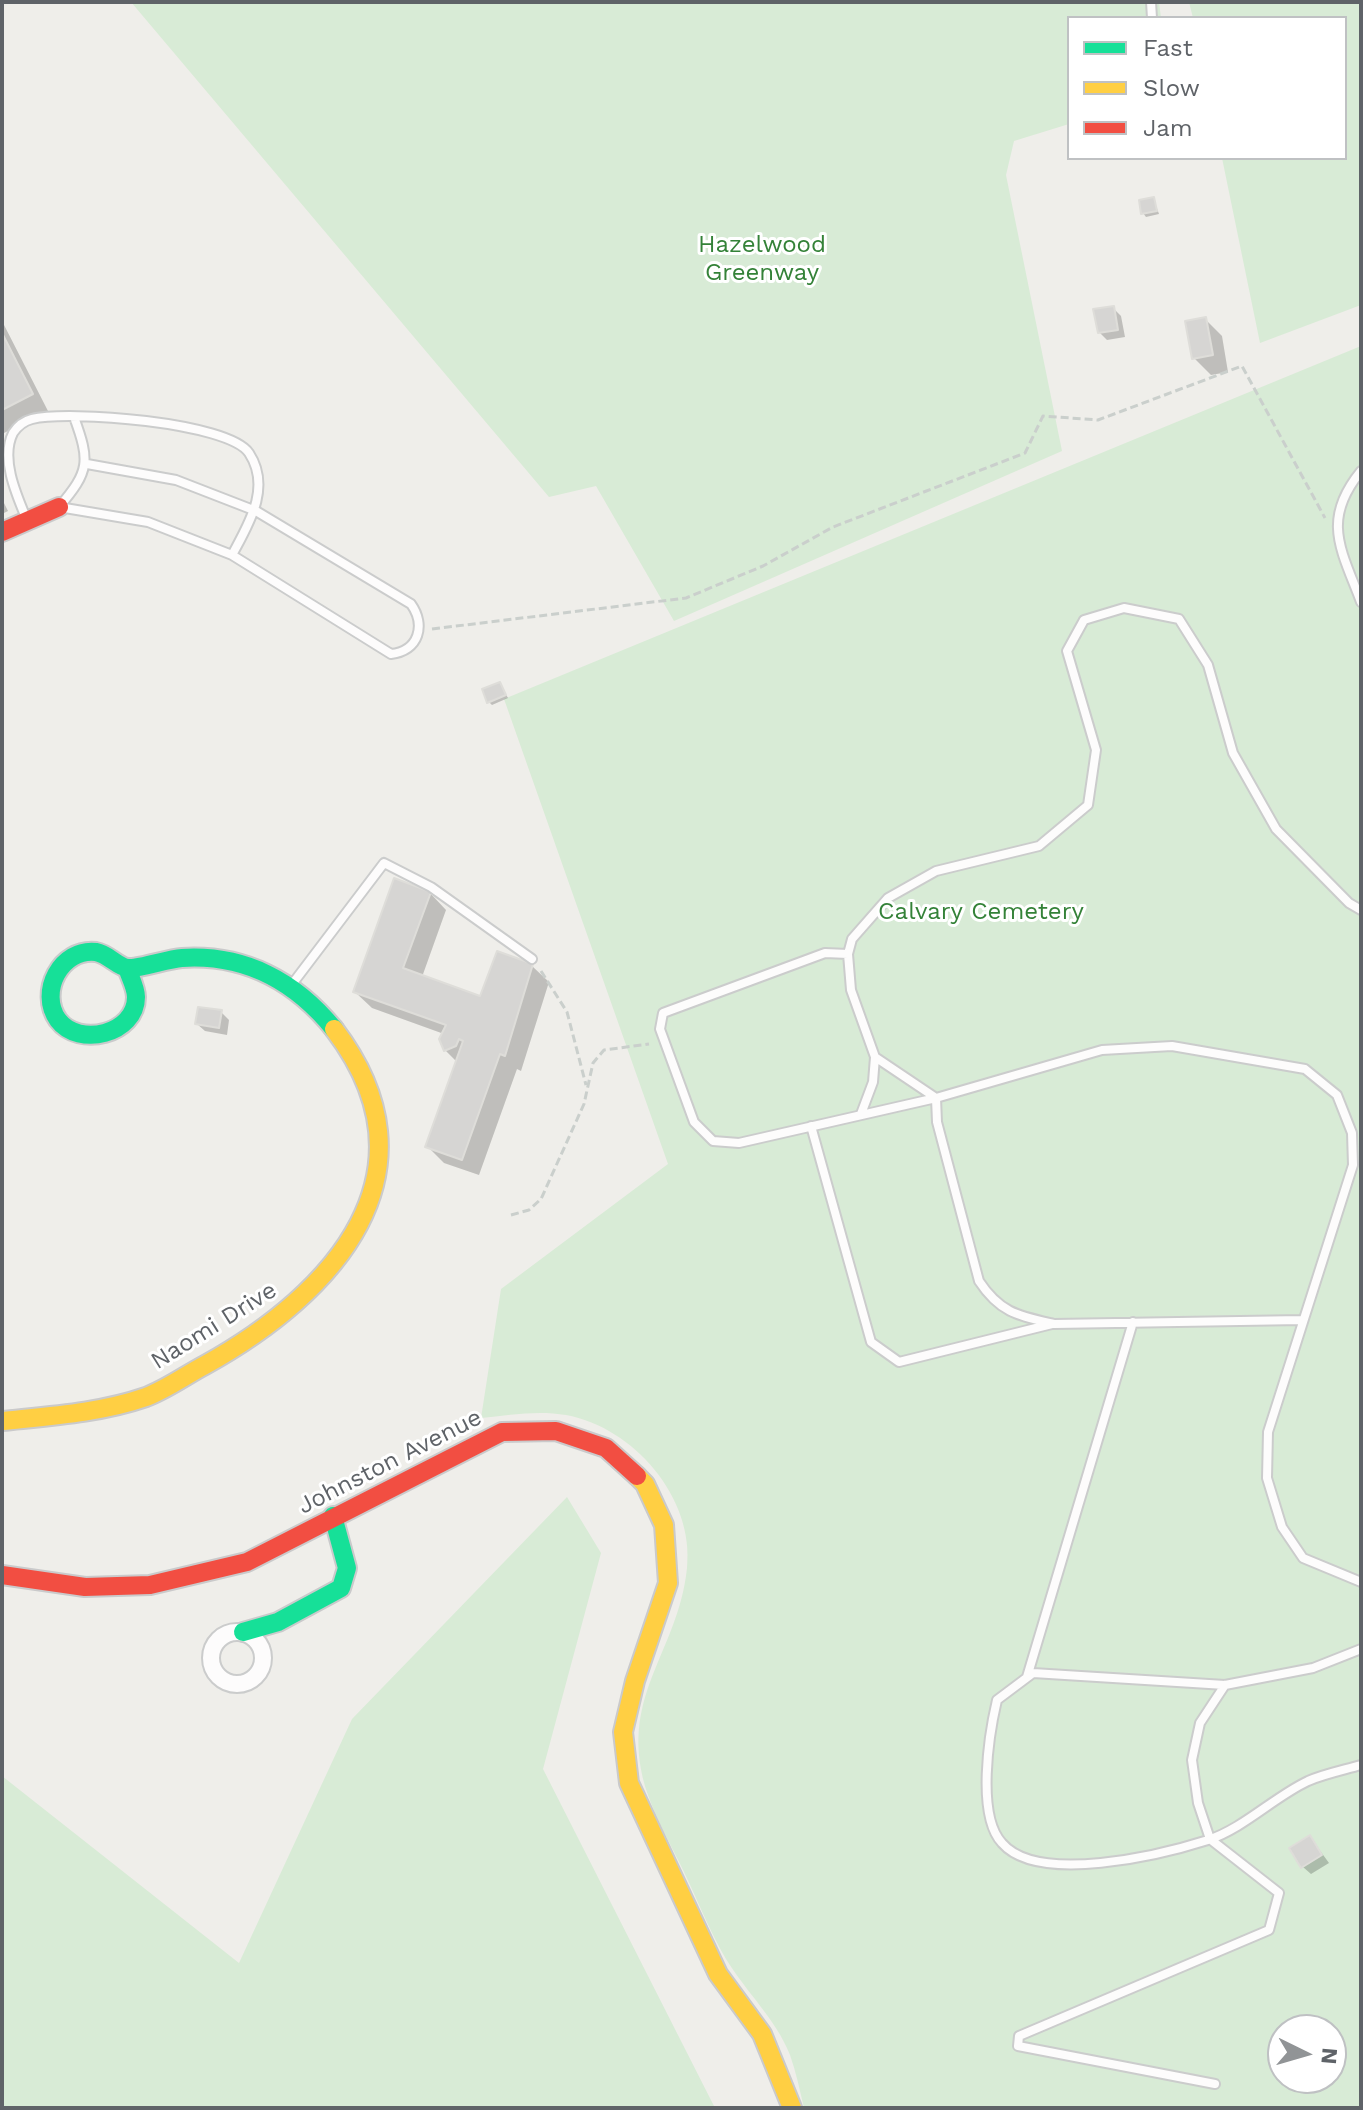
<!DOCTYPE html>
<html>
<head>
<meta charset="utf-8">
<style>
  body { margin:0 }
  #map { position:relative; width:1363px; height:2110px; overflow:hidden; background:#efeeea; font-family:"Work Sans",sans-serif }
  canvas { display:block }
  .frame { position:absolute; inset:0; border:4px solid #5f6368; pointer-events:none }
  .legend { position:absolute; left:1067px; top:16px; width:280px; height:144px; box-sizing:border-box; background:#fff; border:2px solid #bfc1c3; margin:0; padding:10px 14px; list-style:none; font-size:24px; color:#5f6368 }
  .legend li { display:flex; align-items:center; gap:16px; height:40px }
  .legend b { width:40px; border:2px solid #bfc1c3 }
  .north { position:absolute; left:1267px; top:2014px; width:80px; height:80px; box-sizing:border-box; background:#fff; border:2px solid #bfc1c3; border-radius:50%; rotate:95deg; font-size:22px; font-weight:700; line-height:32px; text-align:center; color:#5f6368 }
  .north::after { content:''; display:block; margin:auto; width:28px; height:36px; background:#919496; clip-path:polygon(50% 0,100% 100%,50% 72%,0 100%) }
</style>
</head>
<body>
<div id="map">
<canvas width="1363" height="2110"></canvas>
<div class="frame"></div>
<ul class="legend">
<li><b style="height:10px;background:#16e098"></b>Fast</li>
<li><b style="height:10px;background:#ffcf43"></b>Slow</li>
<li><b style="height:10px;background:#f24e42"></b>Jam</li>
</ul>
<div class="north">N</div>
</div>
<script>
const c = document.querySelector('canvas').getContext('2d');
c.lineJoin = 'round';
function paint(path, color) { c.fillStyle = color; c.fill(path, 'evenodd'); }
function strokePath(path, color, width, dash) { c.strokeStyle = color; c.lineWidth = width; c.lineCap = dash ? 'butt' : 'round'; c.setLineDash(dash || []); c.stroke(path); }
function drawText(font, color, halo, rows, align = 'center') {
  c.font = font + ' "Work Sans",sans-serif'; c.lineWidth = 6; c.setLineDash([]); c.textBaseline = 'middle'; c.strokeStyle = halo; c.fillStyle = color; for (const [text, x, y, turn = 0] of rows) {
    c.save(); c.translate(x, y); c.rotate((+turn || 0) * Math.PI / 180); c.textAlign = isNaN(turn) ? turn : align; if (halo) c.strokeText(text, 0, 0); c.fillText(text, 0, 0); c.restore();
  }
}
paint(new Path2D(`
  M131,2H1159L1161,18H1069V124L1014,141L1006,175L1062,451L674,621L596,486L549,497Z
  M1189,2H1361V305L1260,343L1222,158H1345V18H1193Z
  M1361,346V2108H804C800,2091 796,2072 790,2055C776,2019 746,1992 726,1959C710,1932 698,1901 684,1872C672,1847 657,1821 648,1795C615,1698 678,1655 687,1568C695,1498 633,1427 566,1415C538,1410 509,1415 481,1418L501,1289L668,1164L504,699ZM1283,2030H1331V2078H1283Z
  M567,1497L601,1553L543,1769L715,2108H2V1776L239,1963L352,1719Z`), '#d8ebd6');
paint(new Path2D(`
  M1154,200L1159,214L1146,217L1143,213Z
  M1113,308L1121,316L1125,337L1107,340L1099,332Z
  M1205,319L1222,336L1228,372L1211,375L1194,358Z
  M2,321L48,411L2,434Z
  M2,499L8,511L2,514Z
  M500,684L508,698L492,705L489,702Z
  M430,893L446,910L422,977L481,998L532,966L549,982L521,1071L517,1069L479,1175L444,1163L428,1147L458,1063L445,1050L444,1034L372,1008L355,992Z
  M221,1012L229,1020L227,1035L205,1031L197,1024Z
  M1310,1837L1329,1863L1311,1874L1303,1867Z`), '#0003');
const building = new Path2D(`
  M1154,197L1157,211L1141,214L1139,200Z
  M1114,306L1118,330L1098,333L1093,309Z
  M1206,317L1213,355L1192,359L1185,321Z
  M2,333L33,394L2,410Z
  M500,682L506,695L487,703L482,689Z
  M394,878L431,892L403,968L480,996L497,951L533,964L505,1056L500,1054L462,1160L425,1147L463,1041L459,1039L456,1046L444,1051L439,1039L446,1025L353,992Z
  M198,1007L222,1010L219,1028L195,1024Z
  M1310,1835L1322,1855L1301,1868L1289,1848Z`);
paint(building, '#d6d5d3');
strokePath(building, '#deddd9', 2);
const lane = new Path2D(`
  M1151,2L1152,18
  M74,417C90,461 90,471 59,507L148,522L232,555L391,654C419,651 426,625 411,604L256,511L176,480L87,464
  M1361,471C1321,520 1341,549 1361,602
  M27,520C17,496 0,459 13,433C17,427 24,421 32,419C68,410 228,422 249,453C272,488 248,525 232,555
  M1361,910L1349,903L1276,829L1233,753L1208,665L1179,619L1124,608L1084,620L1067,651L1096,750L1088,805L1039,846L936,871L888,898L852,939L848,954L851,990L875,1057L936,1098L1102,1050L1172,1046L1305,1069L1337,1095L1352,1133L1353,1165L1268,1432L1267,1478L1282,1527L1303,1558L1361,1582
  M848,954L825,953L663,1013L660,1029L694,1122L713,1141L739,1143L936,1098L937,1122L979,1281C1000,1313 1019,1316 1054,1324L1302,1320
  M290,987L384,863L431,887L532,959
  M861,1114L873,1082L875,1057
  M811,1126L871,1342L899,1362L1052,1324
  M1361,1649L1313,1668L1225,1685L1033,1673L997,1700C989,1734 976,1815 1002,1843C1038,1885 1161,1855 1208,1840C1244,1828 1274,1797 1308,1781C1324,1774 1344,1770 1361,1765
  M1027,1677L1133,1322
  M1215,2084L1018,2046L1019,2036L1269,1930L1279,1893L1210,1839L1198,1803L1192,1760L1200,1723L1225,1685`);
const street = new Path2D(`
  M211 1658a26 26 0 1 1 52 0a26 26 0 1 1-52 0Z`);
const fast = new Path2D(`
  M127,968C130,977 136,988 136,997C136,1034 79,1048 58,1020C38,992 61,948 96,952C108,954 118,967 128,968C140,969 167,959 182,958C244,954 295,981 334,1029
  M243,1632L278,1622L341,1588L347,1568L333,1516`);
const slow = new Path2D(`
  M2,1421C50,1416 100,1413 146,1397C167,1389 186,1375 205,1365C335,1293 443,1172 334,1029
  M637,1476L645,1484L664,1525L668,1583L635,1681L623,1732L629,1783L718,1974L762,2034L792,2108`);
const jam = new Path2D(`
  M2,532L59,507
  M2,1575L85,1587L150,1585L247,1562L502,1432L556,1431L606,1448L637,1476`);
strokePath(lane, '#cbcccc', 12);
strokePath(street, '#cbcccc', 20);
strokePath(fast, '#cacacb', 22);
strokePath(slow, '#cacacb', 22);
strokePath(jam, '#cacacb', 22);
strokePath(new Path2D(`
  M432,629L686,598L763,566L833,527L1025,453L1043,416L1098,420L1242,366L1325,518
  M541,971L567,1012L586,1085
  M511,1215L529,1210L541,1199L584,1104L593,1063L604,1050L649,1044`), '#cacfcc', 3, [8, 4]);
strokePath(lane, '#fdfcfc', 8);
strokePath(street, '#fdfcfc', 16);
strokePath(fast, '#16e098', 18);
strokePath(slow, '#ffcf43', 18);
strokePath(jam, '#f24e42', 18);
drawText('24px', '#348238', '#fff', [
  ["Hazelwood",762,245],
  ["Greenway",762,273],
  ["Calvary Cemetery",981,912]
]);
drawText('24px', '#5f6368', '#fff', [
  ["Naomi Drive",214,1326,-32],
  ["Johnston Avenue",390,1462,-27]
]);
</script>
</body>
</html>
